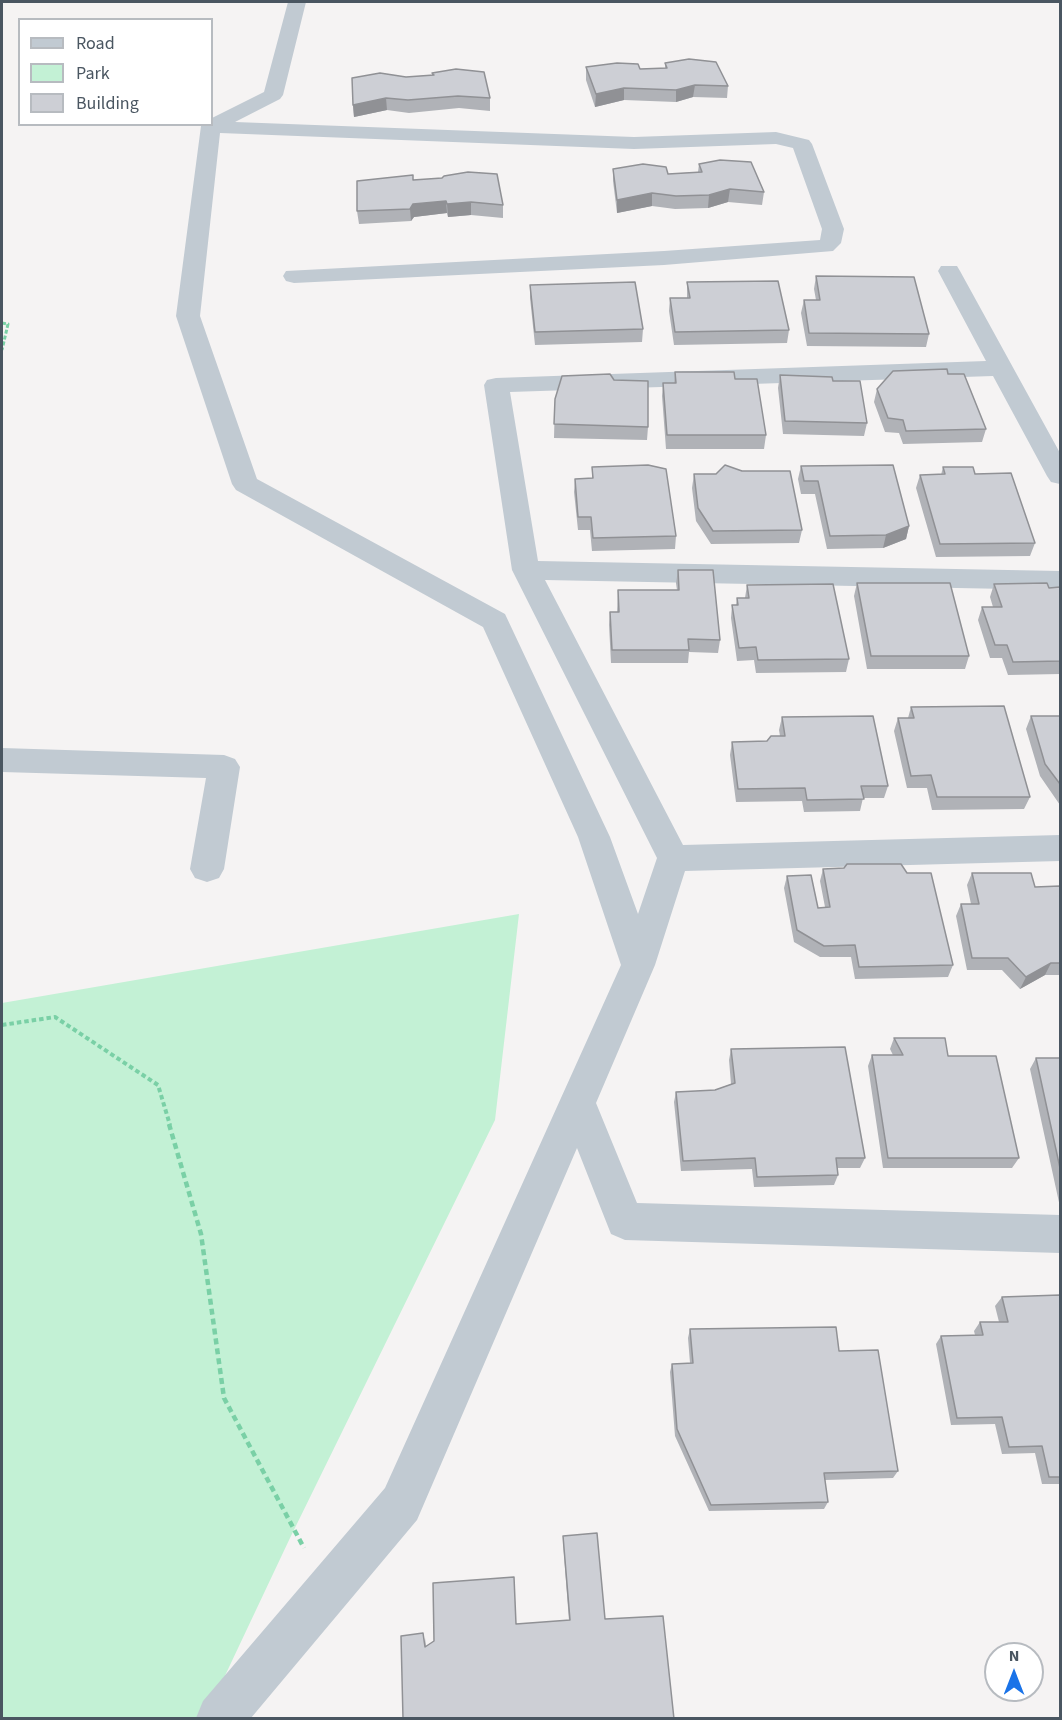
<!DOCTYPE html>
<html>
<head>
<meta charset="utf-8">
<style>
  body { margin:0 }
  #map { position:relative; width:1062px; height:1720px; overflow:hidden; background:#f5f3f3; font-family:"Source Sans 3",sans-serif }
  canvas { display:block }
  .frame { position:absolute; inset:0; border:3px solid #4a5661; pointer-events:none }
  .legend { position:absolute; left:18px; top:18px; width:195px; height:108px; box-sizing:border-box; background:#fff; border:2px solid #b7bbc0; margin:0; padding:8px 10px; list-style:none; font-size:18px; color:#4a5661 }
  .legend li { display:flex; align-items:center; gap:12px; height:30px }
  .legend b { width:30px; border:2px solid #b7bbc0 }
  .north { position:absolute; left:984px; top:1642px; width:60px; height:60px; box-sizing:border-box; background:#fff; border:2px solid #b7bbc0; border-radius:50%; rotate:0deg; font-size:16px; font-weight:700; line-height:24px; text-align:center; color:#4a5661 }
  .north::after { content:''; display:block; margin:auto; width:21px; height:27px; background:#1a73e8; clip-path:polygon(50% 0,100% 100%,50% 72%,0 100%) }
</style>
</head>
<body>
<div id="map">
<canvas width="1062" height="1720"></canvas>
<div class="frame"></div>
<ul class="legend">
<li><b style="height:8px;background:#c1cad2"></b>Road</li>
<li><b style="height:16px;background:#c3f1d5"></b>Park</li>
<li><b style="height:16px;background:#cdcfd5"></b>Building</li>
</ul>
<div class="north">N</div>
</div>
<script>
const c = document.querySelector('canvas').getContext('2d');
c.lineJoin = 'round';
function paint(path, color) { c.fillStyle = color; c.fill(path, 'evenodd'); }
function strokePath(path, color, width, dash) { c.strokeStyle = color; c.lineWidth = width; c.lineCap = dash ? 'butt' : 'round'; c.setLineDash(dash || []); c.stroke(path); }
paint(new Path2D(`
  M519,914L495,1120L290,1538L205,1718H2V1003Z`), '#c3f1d5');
strokePath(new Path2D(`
  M2,323L8,324L2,350`), '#7ad0a6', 3, [4, 2]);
strokePath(new Path2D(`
  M2,1025L55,1017L158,1085L170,1125`), '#7ad0a6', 4, [4.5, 3]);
strokePath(new Path2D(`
  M169,1124L201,1234L224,1398L304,1548`), '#7ad0a6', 4.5, [6, 4]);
paint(new Path2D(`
  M288,2H306L283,95L280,99L235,122L634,137L776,132L809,140L812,144L844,229L841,243L833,251L664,265L294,283L286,281L283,276L286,271L664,251L820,240L822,229L793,148L776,144L634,149L220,133L200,316L257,479L505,614L610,837L638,914L657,858L512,570L484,385L487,380L496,378L986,361L938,271L941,266H957L960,271L1060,453V484L1051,482L1047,476L993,376L510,392L538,561L1060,571V590L545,580L683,845L1060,835V861L685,871L655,965L596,1103L637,1203L1060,1215V1253L625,1240L611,1234L577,1148L417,1520L251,1718H196L203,1701L385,1488L621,965L578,837L483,627L236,490L232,484L176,316L201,126L212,124V118L264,92Z
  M2,748L224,755L235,759L240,767L224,869L219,878L207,882L195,878L190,869L206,778L2,772Z`), '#c1cad2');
paint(new Path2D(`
  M665,63L728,86L727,98L693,97L676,102L624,100L595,107L586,80V67L640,69L665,68Z
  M432,73L490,98V111L459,108L409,113L387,110L354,117L353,105L406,77L432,75Z
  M699,164L764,192L762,205L728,202L708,208L675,209L652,206L617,213L613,181V169L668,174L698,172Z
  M413,180L503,205V218L471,215L448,217L447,213L414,217L411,221L359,224L357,211Z
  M816,276L929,334L926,347L807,346L801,313L804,300H816L814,289Z
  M687,282L789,330L787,343L674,345L669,311L670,298H687Z
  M530,285L643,329L642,342L535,345L530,298Z
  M675,372L735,379L766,435L764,449H666L662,396L663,383H674Z
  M948,374L986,429L982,442L903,444L899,433L885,432L874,402L877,389Z
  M780,375L833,381L867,423L864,436L783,434L778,388Z
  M614,380L648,427L647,440L554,438L555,399Z
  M801,466L909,526L906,539L883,548L827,549L815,494H801L798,479Z
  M592,467L676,536L675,549L592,551L590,530H578L574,492L575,479L592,478Z
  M943,467L975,474L1035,543L1030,556L936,557L916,488L920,475H941Z
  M742,471L802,530L799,543L711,544L696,521L692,488L694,474H716Z
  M678,570L720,640L718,653L689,652L688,663H611L609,625L610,612H617L618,590H677L676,583Z
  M857,583L969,656L965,669H867L854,596Z
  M994,584L1049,588L1060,587V674L1008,675L1002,658H990L978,620L982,607H993L990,597Z
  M747,585L849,659L846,672L756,673L754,660L737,661L731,618L732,605H736L737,598H745Z
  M911,707L1030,797L1024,809L932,810L927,788H907L894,731L898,718H908Z
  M1031,716H1060V805L1040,776L1026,729Z
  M782,717L888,786L884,798H863L860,811L804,812L802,801L736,802L730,755L732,742L767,741L780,736L779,730Z
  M823,869L953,965L948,977L855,979L851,957H820L794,942L784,888L787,876L818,908L825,907L820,881Z
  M972,873L1035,887L1060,886V975H1045L1020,989L1002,970H967L956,916L961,904H971L967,885Z
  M894,1038L948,1056L1019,1158L1012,1168H883L868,1066L872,1055H893L890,1049Z
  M731,1049L865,1158L860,1168H837L838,1175L834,1185L754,1187L752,1169L681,1171L674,1102L676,1092L715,1090L731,1084L729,1060Z
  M1060,1055V1207L1030,1069L1036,1058H1059Z
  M1060,1295V1484H1042L1035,1453L1002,1454L995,1424L951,1425L936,1344L941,1336L975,1335L974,1331L980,1322H999L995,1306L1002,1297Z
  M690,1329L839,1351L898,1471L893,1478L825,1480L828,1502L824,1509L709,1511L675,1436L670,1372L672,1364L690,1363L688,1338Z
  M563,1536L605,1619L403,1719L425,1638L426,1646L434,1641L516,1624L569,1621L563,1542Z`), '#b0b2b7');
paint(new Path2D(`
  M695,85L693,97L676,102V90Z
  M624,88V100L595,107L596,94Z
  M386,98L387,110L354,117L353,105Z
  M730,189L728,202L708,208L709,195Z
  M652,193V206L617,213V200Z
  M446,201L447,213L414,217L411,221L410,209L413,204Z
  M471,202V215L448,217L447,204Z
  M909,526L906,539L883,548L886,535Z
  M1051,963L1045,975L1020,989L1026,977Z`), '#909195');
const building = new Path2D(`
  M689,59L716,62L728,86L695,85L676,90L624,88L596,94L586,67L617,63L638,64L640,69L667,68L665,63Z
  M456,69L484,72L490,98L458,96L408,100L386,98L353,105L352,78L380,73L406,77L434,75L432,73Z
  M720,160L751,162L764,192L730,189L709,195L676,196L652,193L617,200L613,169L643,164L666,167L668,174L702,172L699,164Z
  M468,172L497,174L503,205L471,202L447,204L446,201L413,204L410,209L357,211V181L413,175V180L442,178L444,176Z
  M816,276L914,277L929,334L809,333L804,300H820Z
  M778,281L789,330L675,332L670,298H690L687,282Z
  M635,282L643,329L535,332L530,285Z
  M947,369L948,374H964L986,429L906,431L903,420L888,418L877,389L893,371Z
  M675,372H734L735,379H757L766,435H667L663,383H676Z
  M610,374L614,380L648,381V427L554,424L555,399L562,376Z
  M780,375L832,377L833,381H860L867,423L785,421Z
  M648,465L666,469L676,536L593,538L591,517H578L575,479L593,478L592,467Z
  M725,465L742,471H790L802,530L713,531L698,508L694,474H716Z
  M893,465L909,526L886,535L830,536L818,481H804L801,466Z
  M943,467H973L975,474L1011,473L1035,543L940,544L920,475L945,474Z
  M678,570H713L720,640L688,639L689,650H612L610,612H619L618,590H679Z
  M857,583H950L969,656H871Z
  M1047,583L1049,588L1060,587V661L1013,662L1007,645H995L982,607H1002L994,584Z
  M833,584L849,659L758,660L756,647L739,648L732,605H738L737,598H749L747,585Z
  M1004,706L1030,797H937L931,775L911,776L898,718H914L911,707Z
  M873,716L888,786H861L864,799L807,800L805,788L738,789L732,742L767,741L771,736H785L782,717Z
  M1031,716H1060V784L1045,764Z
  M847,864H901L907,873H931L953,965L859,967L855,945L824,946L797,930L787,876L811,875L818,908L830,907L823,869L844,868Z
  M972,873H1031L1035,887L1060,886V963H1051L1026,977L1008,958H972L961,904H979Z
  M894,1038H945L948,1056H996L1019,1158H888L872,1055H903Z
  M845,1047L865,1158H836L838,1175L757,1177L755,1158L683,1161L676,1092L715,1090L735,1083L731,1049Z
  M1036,1058H1060V1168Z
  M1060,1295V1477H1049L1042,1446L1009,1447L1002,1417L957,1418L941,1336L983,1335L980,1322H1008L1002,1297Z
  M836,1327L839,1351L878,1350L898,1471L824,1473L828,1502L711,1505L677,1429L672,1364L693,1363L690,1329Z
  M597,1533L605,1619L663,1616L674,1719H403L401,1636L423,1633L425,1647L434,1641L433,1583L514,1577L516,1624L570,1620L563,1536Z`);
paint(building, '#cdcfd5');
strokePath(building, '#909195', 1.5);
</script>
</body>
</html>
